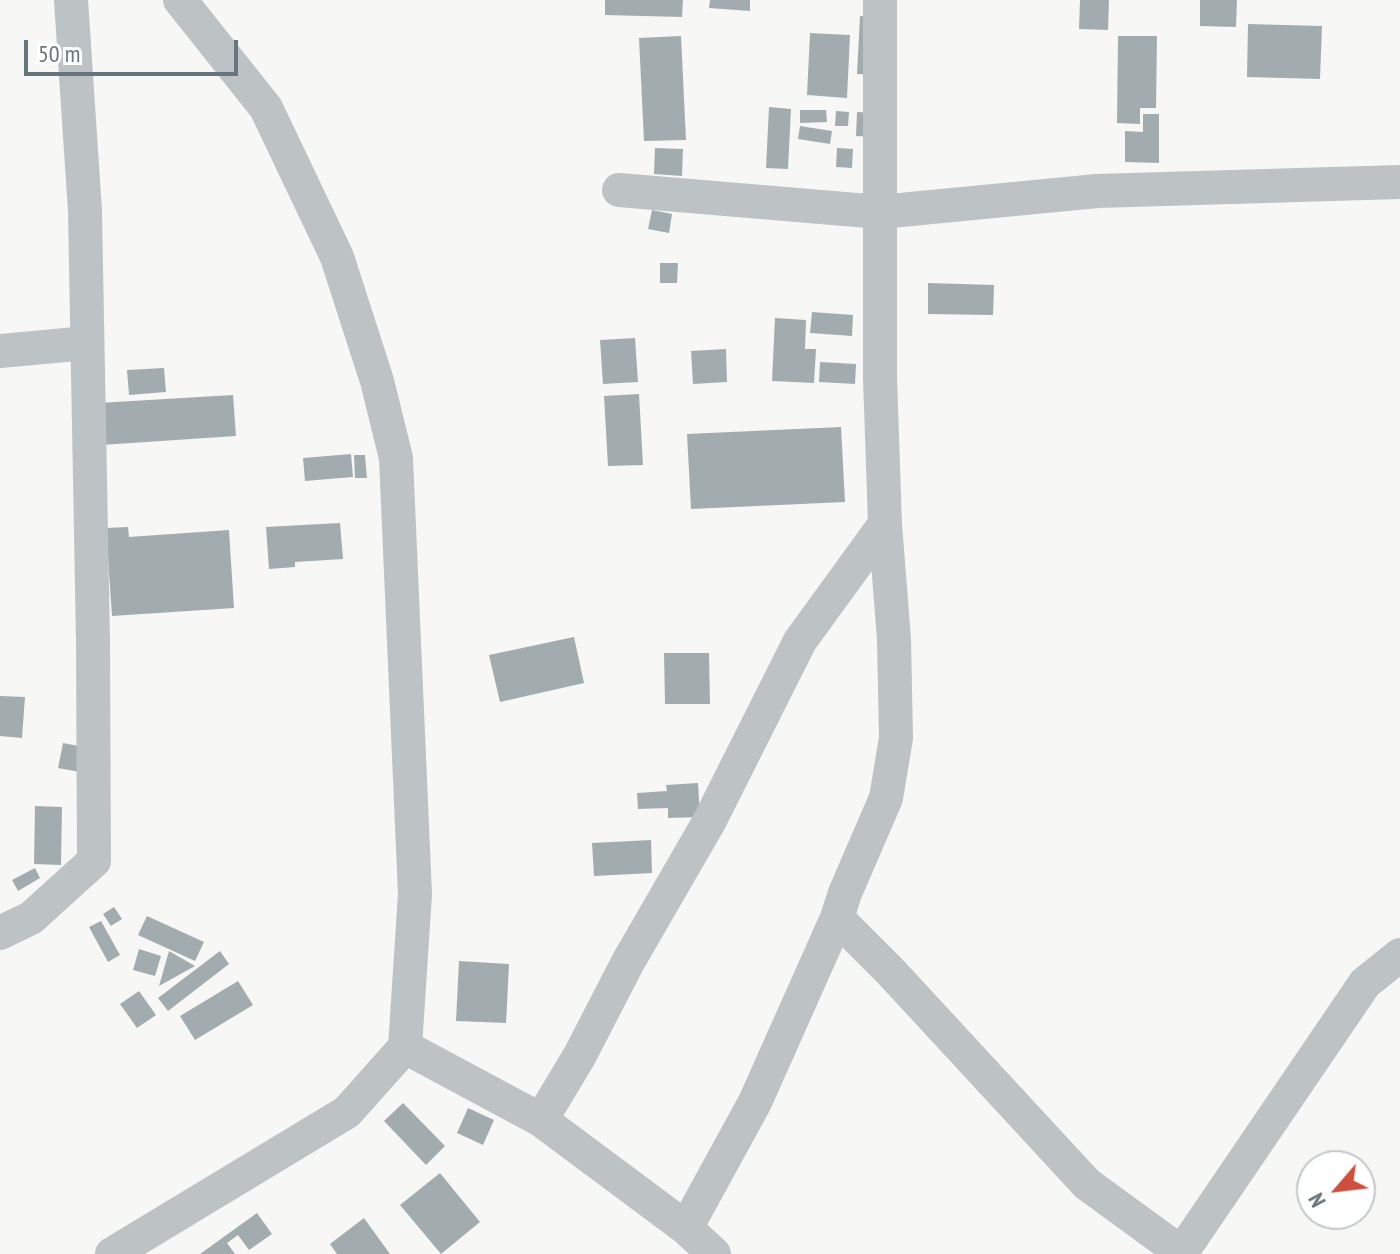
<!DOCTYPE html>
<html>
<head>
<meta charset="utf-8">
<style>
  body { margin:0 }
  #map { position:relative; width:1400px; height:1254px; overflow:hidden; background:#f7f7f5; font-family:"PT Sans Narrow",sans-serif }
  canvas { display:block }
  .north { position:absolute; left:1296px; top:1150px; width:80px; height:80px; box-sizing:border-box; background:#fff; border:2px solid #c2c8cb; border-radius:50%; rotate:242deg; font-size:22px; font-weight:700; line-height:32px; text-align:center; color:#66767c }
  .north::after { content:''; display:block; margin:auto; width:28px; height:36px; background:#cd503f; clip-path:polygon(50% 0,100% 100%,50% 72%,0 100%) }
  .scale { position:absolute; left:24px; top:40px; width:214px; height:36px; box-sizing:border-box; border:4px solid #66767c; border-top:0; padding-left:10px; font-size:24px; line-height:28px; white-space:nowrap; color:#66767c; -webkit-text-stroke:6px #fff; paint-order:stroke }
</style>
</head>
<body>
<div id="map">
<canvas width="1400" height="1254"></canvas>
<div class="north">N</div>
<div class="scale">50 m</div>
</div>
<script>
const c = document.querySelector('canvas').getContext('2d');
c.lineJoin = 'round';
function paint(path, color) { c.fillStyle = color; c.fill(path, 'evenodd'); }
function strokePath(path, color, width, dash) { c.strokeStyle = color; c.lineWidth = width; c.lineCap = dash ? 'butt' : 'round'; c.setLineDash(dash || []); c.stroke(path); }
paint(new Path2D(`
  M605,0H683L682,17L605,15Z
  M710,0H750V11L709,8Z
  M1080,0H1109L1108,30L1079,29Z
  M1200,0H1237L1236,27L1200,26Z
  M860,16L879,17L876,75L857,74Z
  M1248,24L1322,26L1320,79L1247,77Z
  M810,33L850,35L847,98L807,95Z
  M681,36L686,140L644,141L639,38Z
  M1118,36H1157L1156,108H1140V124L1117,123Z
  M769,107L791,109L788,169L766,168Z
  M800,110H826L827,122L800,123Z
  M836,111L849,112L848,126H835Z
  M857,112L874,113L872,137L856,136Z
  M1143,114H1159V163L1125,162V131L1143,132Z
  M800,126L832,131L830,144L798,139Z
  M655,148L683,149L682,176L654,174Z
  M837,148L853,149L852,168L836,167Z
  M652,210L672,214L669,233L648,229Z
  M660,263H678L677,283H660Z
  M928,283L994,285L993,315L928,314Z
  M812,312L853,315L852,336L810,333Z
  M775,318L806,320L805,349H816L814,383L772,381Z
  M635,338L638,382L603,384L600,340Z
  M726,349L727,382L693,384L691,351Z
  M820,362L856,364L855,384L819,382Z
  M164,368L166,392L129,395L127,370Z
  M639,394L643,465L608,466L604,396Z
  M233,395L236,436L101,445L98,403Z
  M841,427L845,502L691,509L687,434Z
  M351,454L353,477L305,481L303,458Z
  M354,455H365L367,478H355Z
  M340,523L343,559L295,562V567L269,569L266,527Z
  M128,527L129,537L229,530L234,608L112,616L106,528Z
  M574,637L584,683L500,702L489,655Z
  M664,653H709L710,704H665Z
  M0,696L25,697L22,738L0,736Z
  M63,743L84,747L80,772L58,768Z
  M698,783L700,817L668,818V808L638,809L637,793L667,791L666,785Z
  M35,806L62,807L61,865L34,864Z
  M651,840L652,873L594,876L592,843Z
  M35,868L40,878L18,891L12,880Z
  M114,907L122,919L111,926L103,914Z
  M147,916L204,942L195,961L138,935Z
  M101,921L120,955L108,962L89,927Z
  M139,949L161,956L155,976L133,970Z
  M169,951L195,966L159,986Z
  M220,951L229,964L168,1011L158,998Z
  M459,961L509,964L506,1023L456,1021Z
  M238,981L253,1005L195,1040L180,1016Z
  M139,991L156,1015L137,1028L120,1004Z
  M403,1103L445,1146L426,1165L384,1121Z
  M468,1108L494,1120L483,1145L457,1133Z
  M440,1173L480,1222L441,1254L400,1205Z
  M257,1213L272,1234L249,1250L238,1235L227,1243L235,1254H200Z
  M364,1218L390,1254H337L330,1244Z`), '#a2acaf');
strokePath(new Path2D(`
  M619,190L880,212L1097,191L1400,182
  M0,351L87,343
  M837,918L891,972L1087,1184L1183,1254
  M0,933L31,918L94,861L93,641L85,211L71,0
  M405,1047L541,1120L686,1228L714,1254
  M541,1120L580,1055L628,962L709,822L800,641L885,524
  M686,1228L755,1102L837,918L845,893L886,798L896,738L894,639L885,524L880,378V0
  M1182,1252L1365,983L1400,955
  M112,1254L347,1112L405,1047L415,894L396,458L377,381L337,257L266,108L180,0`), '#bdc2c4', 34);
</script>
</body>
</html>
